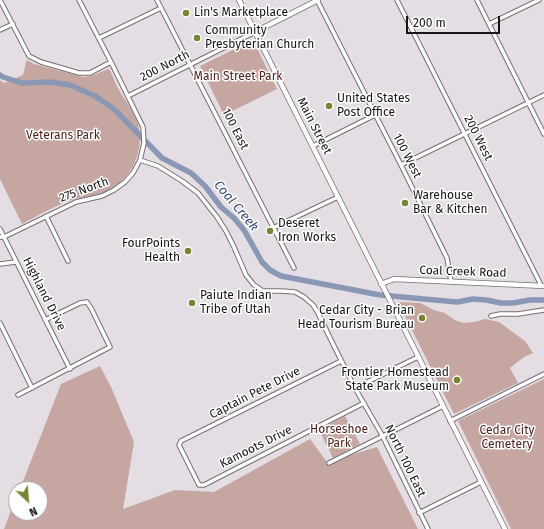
<!DOCTYPE html>
<html>
<head>
<meta charset="utf-8">
<style>
  body { margin:0 }
  #map { position:relative; width:544px; height:529px; overflow:hidden; background:#e4dee4; font-family:"Fira Sans",sans-serif }
  canvas { display:block }
  .north { position:absolute; left:8px; top:481px; width:40px; height:40px; box-sizing:border-box; background:#fff; border:1px solid #a2a1a2; border-radius:50%; rotate:154deg; font-size:11px; font-weight:700; line-height:16px; text-align:center; color:#171517 }
  .north::after { content:''; display:block; margin:auto; width:14px; height:18px; background:#778431; clip-path:polygon(50% 0,100% 100%,50% 72%,0 100%) }
  .scale { position:absolute; left:406px; top:16px; width:94px; height:18px; box-sizing:border-box; border:2px solid #171517; border-top:0; padding-left:5px; font-size:12px; line-height:14px; white-space:nowrap; color:#171517; -webkit-text-stroke:3px #fff; paint-order:stroke }
</style>
</head>
<body>
<div id="map">
<canvas width="544" height="529"></canvas>
<div class="north">N</div>
<div class="scale">200 m</div>
</div>
<script>
const c = document.querySelector('canvas').getContext('2d');
c.lineJoin = 'round';
function paint(path, color) { c.fillStyle = color; c.fill(path, 'evenodd'); }
function strokePath(path, color, width, dash) { c.strokeStyle = color; c.lineWidth = width; c.lineCap = dash ? 'butt' : 'round'; c.setLineDash(dash || []); c.stroke(path); }
function drawText(font, color, halo, rows, align = 'center') {
  c.font = font + ' "Fira Sans",sans-serif'; c.lineWidth = 3; c.setLineDash([]); c.textBaseline = 'middle'; c.strokeStyle = halo; c.fillStyle = color; for (const [text, x, y, turn = 0] of rows) {
    c.save(); c.translate(x, y); c.rotate((+turn || 0) * Math.PI / 180); c.textAlign = isNaN(turn) ? turn : align; if (halo) c.strokeText(text, 0, 0); c.fillText(text, 0, 0); c.restore();
  }
}
paint(new Path2D(`
  M253,40L277,89L224,115L200,66Z
  M27,60L34,64L84,77L91,76L108,69L110,70C114,79 118,90 124,98C129,105 134,113 137,121C146,148 133,179 107,191C95,197 81,196 69,201C53,207 37,216 22,224L0,179V80L4,83L23,75L26,62Z
  M398,302L420,303L434,310L445,313L455,320L463,323L474,322L485,319L499,322L525,341L533,353L524,357L510,368L518,383L454,414Z
  M100,366L111,387L134,442L123,509L175,490L214,492L310,439L327,462L377,447L418,529H4L16,498V513H40V489H20L61,384Z
  M544,379V529H511L458,421Z
  M345,416L360,444L333,458L319,430Z`), '#c6a6a1');
strokePath(new Path2D(`
  M0,75L3,77L22,83L50,82L70,85L95,96L114,109L162,158L191,173L205,186L221,207L234,218L244,230L262,262L270,270L281,276L380,295L457,302L473,299L486,300L501,303H513L530,300H544`), '#8a98b6', 5.5);
const minor = new Path2D(`
  M0,0L29,56L41,62L79,73H90L111,62
  M157,0L294,268
  M317,0L401,165L447,258L451,281
  M397,0L541,285
  M477,0L544,134
  M489,24L539,0
  M0,30L13,24
  M99,38L161,8
  M128,96L255,32
  M313,146L375,115
  M140,160L158,166L182,181L198,193L217,217L226,231L234,247L246,275L254,285L263,291H281L295,292L304,297L313,305L317,311L333,344L355,388L382,435L428,529
  M401,165L544,95
  M46,216L68,261
  M273,228L338,197
  M0,229L70,369
  M0,237H4L76,202L102,196L114,190L125,182L133,173L140,160L144,143L143,127L111,62L79,0
  M0,264L16,262
  M491,316L500,314H518L544,310
  M0,323L32,388
  M341,361L181,441L179,445L199,485H204L364,403
  M355,388L418,357
  M18,395L110,347L91,308L87,302L80,303L45,320
  M450,421L544,374
  M329,463L443,406
  M419,513L481,482`);
const major = new Path2D(`
  M239,0L505,529
  M255,32L318,0
  M381,284L394,279L544,286`);
strokePath(minor, '#756f75', 5.5);
strokePath(major, '#756f75', 6);
strokePath(minor, '#fff', 3.5);
strokePath(major, '#fff', 4.5);
for (const [x, y, r, color] of [
  [186,13,4,"#778431"],
  [197,38,4,"#778431"],
  [329,106,4,"#778431"],
  [405,203,4,"#778431"],
  [270,231,4,"#778431"],
  [188,251,4,"#778431"],
  [192,303,4,"#778431"],
  [422,318,4,"#778431"],
  [457,380,4,"#778431"]
]) { const dot = new Path2D(); dot.arc(x, y, r, 0, 2 * Math.PI); c.fillStyle = color; c.fill(dot); strokePath(dot, '#fff', 1.5); }
drawText('12px', '#171517', '#fff', [
  ["Lin's Marketplace",194,13],
  ["Community",205,31],
  ["Presbyterian Church",205,45],
  ["United States",337,99],
  ["Post Office",337,113],
  ["Warehouse",413,196],
  ["Bar & Kitchen",413,210],
  ["Deseret",278,224],
  ["Iron Works",278,238],
  ["FourPoints",180,244,"right"],
  ["Health",180,258,"right"],
  ["Paiute Indian",200,296],
  ["Tribe of Utah",200,310],
  ["Cedar City - Brian",414,311,"right"],
  ["Head Tourism Bureau",414,325,"right"],
  ["Frontier Homestead",449,373,"right"],
  ["State Park Museum",449,387,"right"]
], 'left');
drawText('12px', '#171517', '#fff', [
  ["200 North",165,66,-27],
  ["Main Street",314,126,63],
  ["100 East",235,129,63],
  ["200 West",478,138,63],
  ["100 West",407,156,63],
  ["275 North",84,190,-20],
  ["Coal Creek Road",463,272,2],
  ["Highland Drive",44,294,63],
  ["Captain Pete Drive",255,393,-27],
  ["Kamoots Drive",256,447,-27],
  ["North 100 East",405,461,64]
]);
drawText('12px', '#54211d', '#fff', [
  ["Main Street Park",238,77],
  ["Veterans Park",63,136],
  ["Horseshoe",339,430],
  ["Park",339,444],
  ["Cedar City",507,431],
  ["Cemetery",507,445]
]);
drawText('italic 13px', '#3a4d7a', '#fff', [
  ["Coal Creek",236,206,50]
]);
</script>
</body>
</html>
